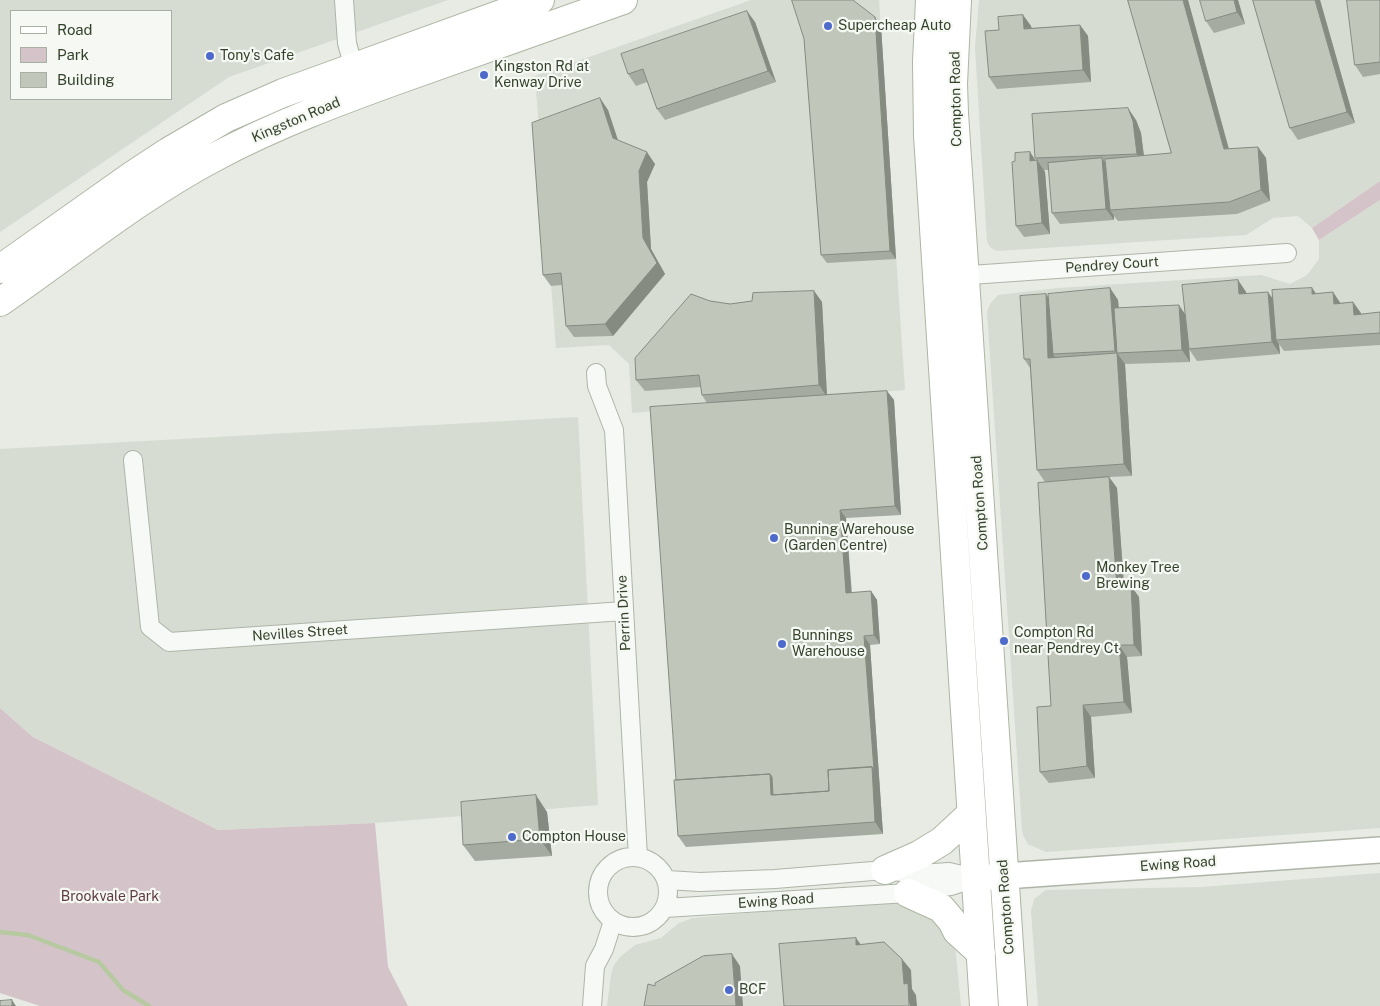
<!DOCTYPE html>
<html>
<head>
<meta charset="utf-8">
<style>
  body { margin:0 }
  #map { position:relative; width:1380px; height:1006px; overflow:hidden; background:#e7ebe3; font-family:"Public Sans",sans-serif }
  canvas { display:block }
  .legend { position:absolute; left:10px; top:10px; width:162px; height:90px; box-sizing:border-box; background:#f5f8f3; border:1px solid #a8afa3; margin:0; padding:6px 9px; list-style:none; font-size:15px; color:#35422b }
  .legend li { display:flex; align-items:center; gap:10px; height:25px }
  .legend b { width:25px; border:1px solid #a8afa3 }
</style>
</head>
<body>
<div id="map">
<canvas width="1380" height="1006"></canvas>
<ul class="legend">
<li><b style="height:6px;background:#fff"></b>Road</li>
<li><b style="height:14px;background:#d4c4ca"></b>Park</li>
<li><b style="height:14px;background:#c0c7ba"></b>Building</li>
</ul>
</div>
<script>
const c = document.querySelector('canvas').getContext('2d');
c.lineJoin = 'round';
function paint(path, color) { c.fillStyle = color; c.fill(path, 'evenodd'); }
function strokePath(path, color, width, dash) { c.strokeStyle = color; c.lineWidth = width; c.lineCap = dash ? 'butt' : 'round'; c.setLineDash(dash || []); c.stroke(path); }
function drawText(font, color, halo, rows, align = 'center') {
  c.font = font + ' "Public Sans",sans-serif'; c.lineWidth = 4.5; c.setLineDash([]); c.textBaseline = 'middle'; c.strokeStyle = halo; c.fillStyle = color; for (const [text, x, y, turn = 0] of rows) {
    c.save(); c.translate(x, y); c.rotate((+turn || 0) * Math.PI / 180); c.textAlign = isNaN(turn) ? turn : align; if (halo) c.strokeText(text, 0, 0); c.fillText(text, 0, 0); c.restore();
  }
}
paint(new Path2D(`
  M0,0H448L229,77L0,232ZM11,11H171V99H11Z
  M751,0H879L905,390L632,413L629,364L609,345L556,348L535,76Z
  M979,0H1380V181L1312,228L1298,216L1273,218L1246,235L997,251L991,248L987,242L975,48Z
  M1380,200V828L1046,852L1028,844L1023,835L1022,829L987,312L990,304L998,295L1058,288L1261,275L1290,284L1307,275L1319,259V240Z
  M578,417L598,805L375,823L218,830L33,737L0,708V449Z
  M1380,873V1006H1038L1031,911L1034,899L1046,890L1201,887Z
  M911,902H919L955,945L961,1006H607L611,975L614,965L621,956L635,945L661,938L679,923L693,918L782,910Z`), '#d6dcd1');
paint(new Path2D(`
  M1380,181V200L1319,240L1312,228Z
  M0,708L33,737L218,830L375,823L388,967L408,1006H40L0,993Z`), '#d4c4ca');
strokePath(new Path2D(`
  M0,932L28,935L99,962L123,990L149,1006`), '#b7c9a0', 4.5);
const street = new Path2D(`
  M344,0L347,43L356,76
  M956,276L1287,253
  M596,373L597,386L614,430L638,857
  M133,460L150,627L169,642L624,611
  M598 892a35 35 0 1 1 70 0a35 35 0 1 1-70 0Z
  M667,880L700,882L775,879L885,870L919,874L949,872L975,878
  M665,908L908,893L923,889L951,886L976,878
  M592,1006L595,966L604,949L613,921`);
const secondary = new Path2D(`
  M976,878L1380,850`);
const primary = new Path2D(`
  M930,0L927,62L928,135L984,1006
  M957,0L953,84L954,113L1013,1006
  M0,269L133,175L168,152L226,118L283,93L540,0
  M0,302C71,253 139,197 215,157C275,125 339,101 403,78C476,52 550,26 623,0
  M885,870L919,855L942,841L971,814
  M908,893L941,908L952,921L957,931L981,953`);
strokePath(street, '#aeb5a8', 20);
strokePath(secondary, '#aeb5a8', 28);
strokePath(primary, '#acb6a3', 30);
strokePath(street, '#f7f9f6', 18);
strokePath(secondary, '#fff', 25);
strokePath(primary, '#fff', 28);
paint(new Path2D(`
  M1128,0H1188L1229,149L1258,147L1266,158L1270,201L1237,214L1118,221L1114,216V220L1060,224L1052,213L1049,170H1044L1045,172L1050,234L1024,237L1016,226L1015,161L1030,152L1036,161V160L1035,158L1136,120L1141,133L1144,156L1171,153Z
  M1238,0L1245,24L1214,33L1206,21Z
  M1253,0H1320L1355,123L1298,140L1290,128Z
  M1380,0V74L1363,77L1355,65Z
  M1023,15L1031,26L1032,28L1080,25L1088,36L1091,82L997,89L989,77L999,30Z
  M755,22L776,82L665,120L657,109L647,82L636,86L628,74Z
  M881,26L896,259L827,263L821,255L804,39Z
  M608,110L618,140L655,164L647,182L651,249L665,274L613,336L574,337L566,326L562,285L551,286L543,275Z
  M1238,280L1246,292V294L1272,298L1312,288L1316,294L1333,292L1340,303L1353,302L1361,314L1380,312V345L1284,351L1279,344L1280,354L1197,361L1189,349V347L1190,362L1125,364L1132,476L1109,477L1117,488L1124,587L1131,586L1139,597L1142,656L1127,657L1132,713L1091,717L1095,778L1049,783L1040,772L1087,479L1045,482L1037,470L1030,368L1024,359L1048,298L1110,288L1118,300L1119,308L1185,315Z
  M814,291L822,302L827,395L887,391L894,400L901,515L846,518L852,593L871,591L877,600L880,644L870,645L883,834L686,847L678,836L676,780L707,403L702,395L701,387L645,391L636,380L710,301L730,304L752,301Z
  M547,812L552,856L475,861L463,845Z`), '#a5aba0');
paint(new Path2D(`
  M1183,0H1188L1232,161L1224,149Z
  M1234,0H1238L1245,24L1237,12Z
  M1315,0H1320L1355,123L1347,112Z
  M747,11L755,22L776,82L768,71Z
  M1023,15L1031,26L1032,40L1024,29Z
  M875,17L881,26L896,259L890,251Z
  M1080,25L1088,36L1091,82L1083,70Z
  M600,98L608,110L621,150L613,138Z
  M1128,108L1136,120L1141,133L1145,165L1137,154Z
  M1258,147L1266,158L1270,201L1261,190Z
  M647,152L655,164L647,182L651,249L665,274L613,336L605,324L643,238L639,171Z
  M1030,152L1037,163V160L1045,172L1050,234L1042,223L1030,161Z
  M1102,158L1110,170V210L1114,216V220L1106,209Z
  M1238,280L1246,292L1247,306L1239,294Z
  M1110,288L1118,300L1122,353H1117L1125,364L1132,476L1124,464L1117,355L1115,351Z
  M1312,288L1320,299L1312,294Z
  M814,291L822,302L827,397L819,385Z
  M1268,292L1276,303V340L1279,344L1280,354L1272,342Z
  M1333,292L1341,304H1334Z
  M1046,294L1054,306L1053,354L1056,359L1048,358Z
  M1353,302L1361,313L1362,326L1354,315Z
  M1179,305L1187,317L1190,362L1182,350Z
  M887,391L894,400L901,515L895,506Z
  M1109,477L1117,488L1125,599L1117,588Z
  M840,510L846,518L852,602L846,593Z
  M1131,586L1139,597L1142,656L1134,645Z
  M871,591L877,600L880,644L874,635Z
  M864,636L870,645L883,834L875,822Z
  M1119,645L1127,657L1132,713L1124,702Z
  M1083,705L1091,717L1095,778L1087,766Z
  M770,774L778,785L779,797L771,795Z
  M536,795L547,812L552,856L540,839Z
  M856,938L864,949L856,945Z
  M732,954L740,966L743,1006H736Z
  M902,959L911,970L912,989L916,995L917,1006H910L904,984Z
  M12,1000L16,1006H12Z`), '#868b82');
const building = new Path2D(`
  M792,0H853L875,17L890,251L821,255L804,39Z
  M1128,0H1183L1224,149L1258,147L1261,190L1229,202L1110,210L1105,159L1171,153Z
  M1200,0H1234L1237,12L1206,21Z
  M1253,0H1315L1347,112L1290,128Z
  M1347,0H1380V62L1355,65Z
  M747,11L768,71L657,109L643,69L628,74L621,54Z
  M1023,15L1024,29L1080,25L1083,70L989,77L985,31L999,30L998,17Z
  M600,98L613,138L647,152L639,171L643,238L657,263L605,324L566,326L561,273L543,275L532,123Z
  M1128,108L1133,121L1137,154L1035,158L1032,114Z
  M1030,152V161L1037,160L1042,223L1016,226L1012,162L1015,161V153Z
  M1102,158L1106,209L1052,213L1048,163Z
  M1238,280L1239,294L1268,292L1272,342L1189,349L1182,285Z
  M1110,288L1115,351L1053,354L1048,294Z
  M1312,288V294L1333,292L1334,304L1353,302L1354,315L1380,312V333L1276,340L1272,290Z
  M814,291L819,385L702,395L699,375L636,380L635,358L691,294L710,301L730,304L752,301L753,293Z
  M1046,294L1048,358L1117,353L1114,308L1179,305L1182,350L1117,353L1124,464L1037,470L1030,359H1024L1020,296Z
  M887,391L895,506L840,510L846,593L871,591L874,635L864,636L874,770L872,767L828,770L829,791L773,795L772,777L770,774L676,780L650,407Z
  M1109,477L1117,588L1131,586L1134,645H1119L1124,702L1083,705L1087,766L1040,772L1037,707L1051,706L1038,483Z
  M872,767L875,822L678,836L674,780L770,774L771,795L829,791L828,770Z
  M536,795L540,839L463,845L461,802Z
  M856,938V945L884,942L902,959L904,984L908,983L909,1006H784L779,944Z
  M732,954L736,1006H644L648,984L655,986V983L703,956Z
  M12,1000V1006H0V1001Z`);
paint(building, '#c0c7ba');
strokePath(building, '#868b82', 1);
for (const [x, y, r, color] of [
  [828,26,5,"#4e6aca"],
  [210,56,5,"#4e6aca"],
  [484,75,5,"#4e6aca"],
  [774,538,5,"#4e6aca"],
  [1086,576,5,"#4e6aca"],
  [1004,641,5,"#4e6aca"],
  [782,644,5,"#4e6aca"],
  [512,837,5,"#4e6aca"],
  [729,990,5,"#4e6aca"]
]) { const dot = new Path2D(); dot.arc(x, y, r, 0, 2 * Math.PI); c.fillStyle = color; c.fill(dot); strokePath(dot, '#f5f8f3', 2); }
drawText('14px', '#35422b', '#f5f8f3', [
  ["Supercheap Auto",838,26],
  ["Tony's Cafe",220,56],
  ["Kingston Rd at",494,67],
  ["Kenway Drive",494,83],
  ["Bunning Warehouse",784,530],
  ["(Garden Centre)",784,546],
  ["Monkey Tree",1096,568],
  ["Brewing",1096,584],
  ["Compton Rd",1014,633],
  ["near Pendrey Ct",1014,649],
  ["Bunnings",792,636],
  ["Warehouse",792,652],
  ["Compton House",522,837],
  ["BCF",739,990]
], 'left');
drawText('14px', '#35422b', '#f5f8f3', [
  ["Compton Road",956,99,-91],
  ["Kingston Road",296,120,-23],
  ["Pendrey Court",1112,265,-4],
  ["Compton Road",980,503,-94],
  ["Perrin Drive",624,613,-93],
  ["Nevilles Street",300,633,-4],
  ["Ewing Road",1178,864,-4],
  ["Ewing Road",776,901,-4],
  ["Compton Road",1006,907,-94]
]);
drawText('14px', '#5e3943', '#f5f8f3', [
  ["Brookvale Park",110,897]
]);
</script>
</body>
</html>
